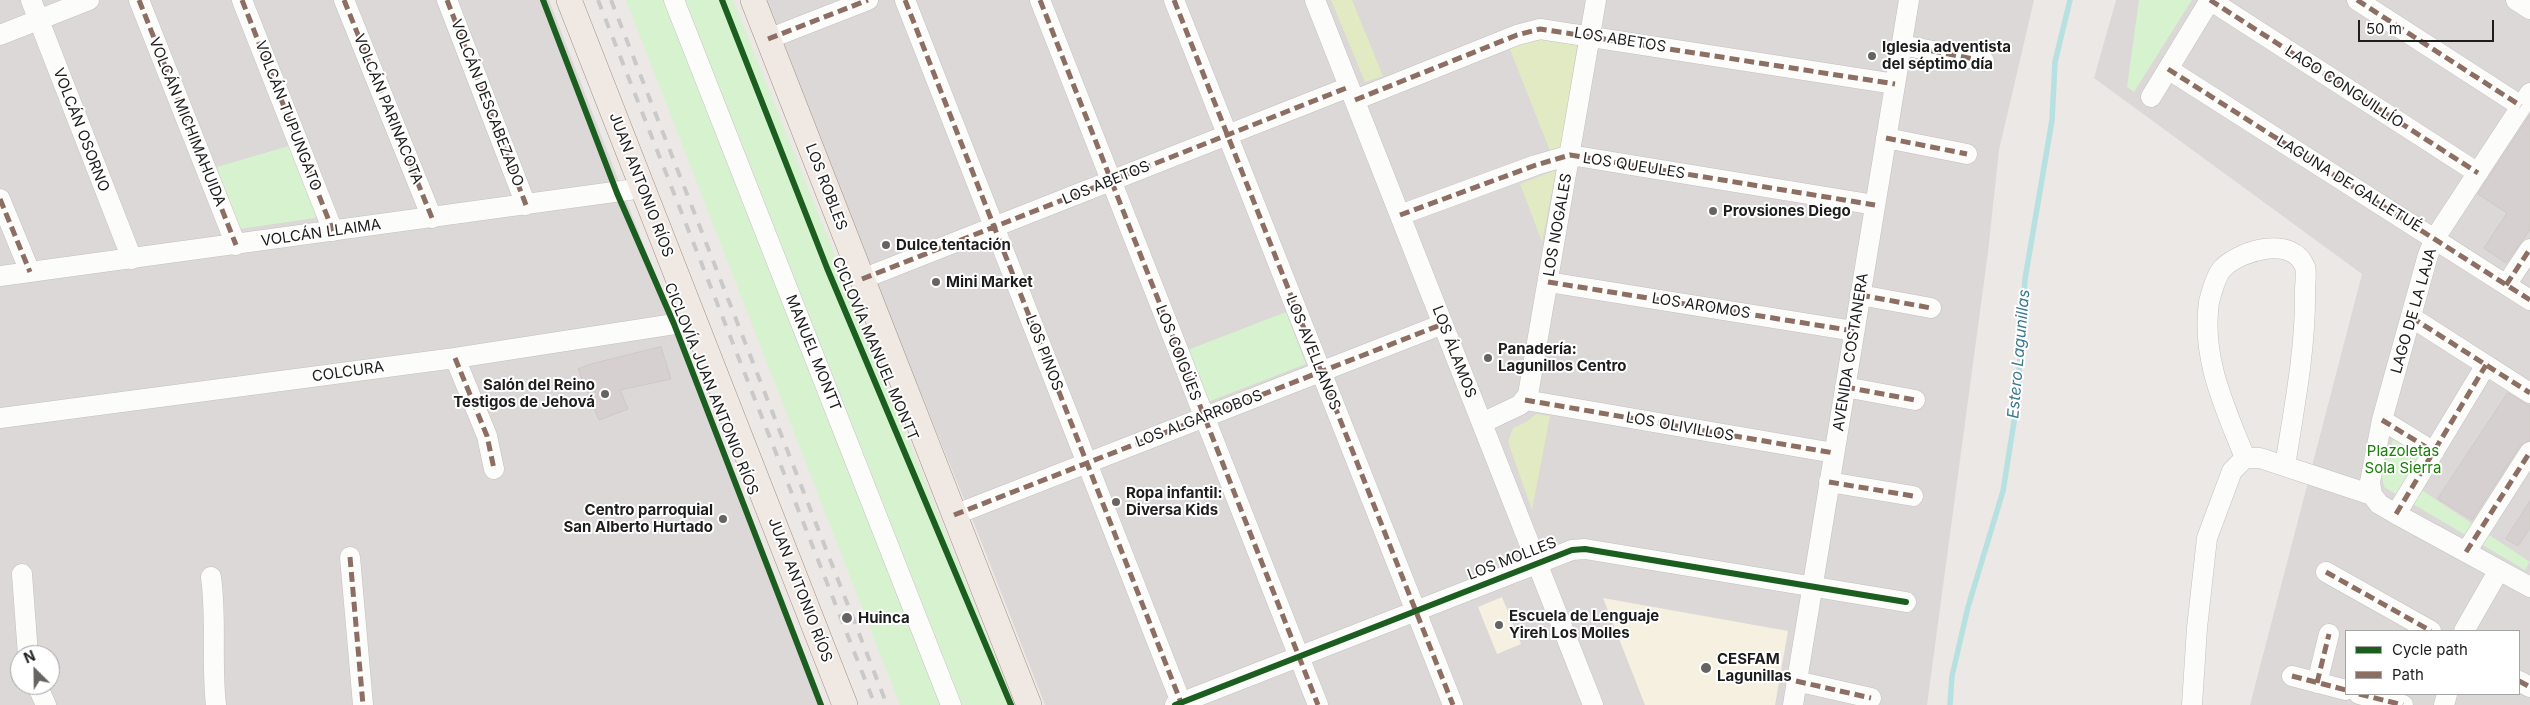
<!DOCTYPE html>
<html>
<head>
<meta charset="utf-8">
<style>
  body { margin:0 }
  #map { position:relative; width:2530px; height:705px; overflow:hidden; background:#ece8e5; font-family:Inter,sans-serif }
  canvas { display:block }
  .legend { position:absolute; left:2345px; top:630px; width:175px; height:65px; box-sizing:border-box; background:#fff; border:1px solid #a5a5a5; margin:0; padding:6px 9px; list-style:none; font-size:15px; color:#1d1d1d }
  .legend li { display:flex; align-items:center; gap:10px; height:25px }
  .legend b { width:25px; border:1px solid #a5a5a5 }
  .north { position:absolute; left:10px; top:645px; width:50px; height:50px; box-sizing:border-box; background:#fff; border:1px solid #a5a5a5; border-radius:50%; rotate:337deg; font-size:14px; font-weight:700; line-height:20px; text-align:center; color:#1d1d1d }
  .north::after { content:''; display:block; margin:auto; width:18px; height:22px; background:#656463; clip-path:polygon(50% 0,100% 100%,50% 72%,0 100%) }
  .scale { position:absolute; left:2358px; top:20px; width:136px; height:22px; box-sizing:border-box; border:2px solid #1d1d1d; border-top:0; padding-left:6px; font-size:15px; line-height:18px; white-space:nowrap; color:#1d1d1d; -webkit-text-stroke:4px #fff; paint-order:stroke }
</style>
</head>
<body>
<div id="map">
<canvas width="2530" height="705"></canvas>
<ul class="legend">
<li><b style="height:6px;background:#1b5e20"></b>Cycle path</li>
<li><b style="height:6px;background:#8d6e63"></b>Path</li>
</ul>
<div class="north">N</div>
<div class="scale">50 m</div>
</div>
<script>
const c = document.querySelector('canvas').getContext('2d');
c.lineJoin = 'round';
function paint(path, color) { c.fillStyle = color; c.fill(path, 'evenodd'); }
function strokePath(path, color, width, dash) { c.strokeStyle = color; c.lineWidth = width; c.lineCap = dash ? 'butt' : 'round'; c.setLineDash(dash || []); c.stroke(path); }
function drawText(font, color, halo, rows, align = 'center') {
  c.font = font + ' Inter,sans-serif'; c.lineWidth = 4; c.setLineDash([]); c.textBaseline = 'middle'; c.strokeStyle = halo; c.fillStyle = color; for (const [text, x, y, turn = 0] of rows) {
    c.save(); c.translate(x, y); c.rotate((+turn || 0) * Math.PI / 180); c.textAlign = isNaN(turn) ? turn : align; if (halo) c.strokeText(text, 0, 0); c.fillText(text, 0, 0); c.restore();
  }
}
paint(new Path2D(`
  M0,0H549L821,705H0ZM20,655H50V685H20Z
  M761,0H2034L1999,150L1988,252L1927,705H1045L981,541Z
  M2116,0H2530V705H2250L2362,274L2094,78ZM2346,631H2519V694H2346Z`), '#dbd8d7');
paint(new Path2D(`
  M1502,597L1521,644L1497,654L1478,607Z
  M1603,598L1788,631L1775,705H1645Z`), '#f6f0e0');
paint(new Path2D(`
  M1331,0H1352L1383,76L1365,82Z
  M1530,39L1578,40L1561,147L1550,151L1509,47Z
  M1556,170L1542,242L1520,184Z
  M1536,414L1550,416L1532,510L1508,442L1513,428L1526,422Z`), '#e1eac2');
paint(new Path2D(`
  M626,0H733L1014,705H900Z
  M2139,0H2192L2134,92L2127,87Z
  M292,145L319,210L315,218L233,230L210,169Z
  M1286,312L1306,364L1205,403L1185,351Z
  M2394,436L2423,457L2408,481L2530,562L2525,570L2384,487L2382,477Z`), '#d7f2ce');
strokePath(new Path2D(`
  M1950,705L1952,676L1968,607L2003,491L2017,403L2025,279L2052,120L2055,62L2070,0`), '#b7e1e0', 5.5);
const building = new Path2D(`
  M2530,115V230L2506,263L2484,248L2507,213L2478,194Z
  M661,347L671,379L620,390L628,409L599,420L578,369L591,364Z
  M2508,393L2530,406V440L2520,446L2472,520L2438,499Z
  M2530,501V528L2518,546L2506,539Z`);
paint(building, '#d6d1d0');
strokePath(building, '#cfc9c6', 1);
const minor = new Path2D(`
  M31,0L132,259
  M139,0L236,245
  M242,0L333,231
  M344,0L432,218
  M447,0L526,205
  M674,0L951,705
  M905,0L1182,705
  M1040,0L1318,705
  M1174,0L1453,705
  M1315,0L1593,705
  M2210,0L2478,173
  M2357,0L2521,106
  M2516,0L2530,9
  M0,35L89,0
  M768,39L868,0
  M1902,45L1984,61
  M2168,69L2530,300
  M2530,93L2435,238L2428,255L2382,420L2370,482L2372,495L2379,504L2396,514L2530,587
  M2151,97L2210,0
  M1355,100L1517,35L1540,29L1895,84
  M1886,138L1967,154
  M0,199L30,272
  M1400,215L1536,165L1570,155L1875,205
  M0,276L643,188
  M862,279L1349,87
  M1548,282L1854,331
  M2506,285L2530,249
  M1860,295L1931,308
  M2411,317L2530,393
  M455,358L487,436L494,469
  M1845,387L1915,400
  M1525,400L1834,453
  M0,418L455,358L694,321
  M2382,420L2434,452
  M1482,423L1520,405L1528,395L1596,0
  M2245,458C2225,407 2201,359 2209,302C2211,294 2217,273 2223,268C2241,250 2293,235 2305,267C2307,273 2305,283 2305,290C2306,348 2294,408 2285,466
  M1829,482L1913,496
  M2396,514L2486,365
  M954,515L1443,324
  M2466,552L2530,452
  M350,557L363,705
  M2326,572L2431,631
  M22,574L28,655
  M211,577C217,620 211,662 216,705
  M2464,631L2499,570
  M2292,676L2346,690
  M1796,681L1871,698
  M2519,681L2530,687
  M2317,683L2329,634
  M37,685L46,705
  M2359,694L2403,705
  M1175,705L1572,550L1585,549L1906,602
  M1793,705L1909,0
  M2192,705L2197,628L2207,538L2232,471L2245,458H2260L2372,495
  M2444,705L2447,694`);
const major = new Path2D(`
  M569,0L845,705
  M753,0L1029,705`);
strokePath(minor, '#c3c1c0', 21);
strokePath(major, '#a29082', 26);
strokePath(minor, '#fcfcfb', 20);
strokePath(major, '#f0e8e3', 25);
strokePath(new Path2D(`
  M598,0L875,705
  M611,0L887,705`), '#cac9c9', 4, [10, 10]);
strokePath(new Path2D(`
  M139,0L236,245
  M242,0L333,231
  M344,0L432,218
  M447,0L526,205
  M905,0L1182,705
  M1040,0L1318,705
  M1174,0L1453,705
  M2210,0L2478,173
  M2357,0L2521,106
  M768,39L868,0
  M1902,45L1984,61
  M2168,69L2530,300
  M1355,100L1517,35L1540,29L1895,84
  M1886,138L1967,154
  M0,199L30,272
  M1400,215L1536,165L1570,155L1875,205
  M862,279L1349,87
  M1548,282L1854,331
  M2506,285L2530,249
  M1860,295L1931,308
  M2411,317L2530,393
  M455,358L487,436L494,469
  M1845,387L1915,400
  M1525,400L1834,453
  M2382,420L2434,452
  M1829,482L1913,496
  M2396,514L2486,365
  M954,515L1443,324
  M2466,552L2530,452
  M350,557L363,705
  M2326,572L2431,631
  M2292,676L2346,690
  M1796,681L1871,698
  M2519,681L2530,687
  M2317,683L2329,634
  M2359,694L2403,705`), '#8d6e63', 5, [10, 5]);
strokePath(new Path2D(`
  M543,0L617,193L674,324L821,705
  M722,0L827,268L1011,705
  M1175,705L1572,550L1585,549L1906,602`), '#1b5e20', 6);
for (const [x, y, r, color] of [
  [1872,56,5,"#656463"],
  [1713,211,5,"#656463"],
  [886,245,5,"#656463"],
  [936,282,5,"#656463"],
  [1488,358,5,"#656463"],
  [605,394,5,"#656463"],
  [1116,502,5,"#656463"],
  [723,519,5,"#656463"],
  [847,618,6,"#656463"],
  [1499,625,5,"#656463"],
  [1706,668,6,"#656463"]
]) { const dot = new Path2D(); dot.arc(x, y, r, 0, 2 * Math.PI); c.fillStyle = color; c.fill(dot); strokePath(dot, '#fff', 2); }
drawText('15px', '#1d1d1d', '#fff', [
  ["LOS ABETOS",1620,40,9],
  ["LAGO CONGUILLÍO",2344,87,33],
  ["VOLCÁN DESCABEZADO",487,103,69],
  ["VOLCÁN PARINACOTA",388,109,68],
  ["VOLCÁN TUPUNGATO",288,116,69],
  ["VOLCÁN MICHIMAHUIDA",187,122,68],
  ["VOLCÁN OSORNO",81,130,69],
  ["LOS QUEULES",1634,166,9],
  ["LOS ABETOS",1106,183,-22],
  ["LAGUNA DE GALLETUÉ",2349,184,32],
  ["JUAN ANTONIO RÍOS",641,185,69],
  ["LOS ROBLES",826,187,69],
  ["LOS NOGALES",1558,225,-80],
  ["VOLCÁN LLAIMA",321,233,-8],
  ["LOS AROMOS",1701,306,9],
  ["LAGO DE LA LAJA",2414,311,-74],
  ["CICLOVÍA MANUEL MONTT",875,349,67],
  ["LOS ÁLAMOS",1454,352,69],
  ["AVENIDA COSTANERA",1851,352,-81],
  ["MANUEL MONTT",813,353,68],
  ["LOS PINOS",1044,353,69],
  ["LOS COIGÜES",1178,353,69],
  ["LOS AVELLANOS",1313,353,68],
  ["COLCURA",348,372,-8],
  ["CICLOVÍA JUAN ANTONIO RÍOS",711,389,68],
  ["LOS ALGARROBOS",1199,419,-21],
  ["LOS OLIVILLOS",1680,427,10],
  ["LOS MOLLES",1512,559,-21],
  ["JUAN ANTONIO RÍOS",800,590,69]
]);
drawText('bold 15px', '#1d1d1d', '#fff', [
  ["Iglesia adventista",1882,47],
  ["del séptimo día",1882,64],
  ["Provsiones Diego",1723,211],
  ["Dulce tentación",896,245],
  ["Mini Market",946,282],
  ["Panadería:",1498,349],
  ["Lagunillos Centro",1498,366],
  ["Salón del Reino",595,385,"right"],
  ["Testigos de Jehová",595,402,"right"],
  ["Ropa infantil:",1126,493],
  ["Diversa Kids",1126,510],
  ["Centro parroquial",713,510,"right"],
  ["San Alberto Hurtado",713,527,"right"],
  ["Escuela de Lenguaje",1509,616],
  ["Yireh Los Molles",1509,633],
  ["Huinca",858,618],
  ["CESFAM",1717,659],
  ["Lagunillas",1717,676]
], 'left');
drawText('15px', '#197f07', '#fff', [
  ["Plazoletas",2403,451],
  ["Sola Sierra",2403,468]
]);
drawText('italic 16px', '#3b7990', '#fff', [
  ["Estero Lagunillas",2019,354,-85]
]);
</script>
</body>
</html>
